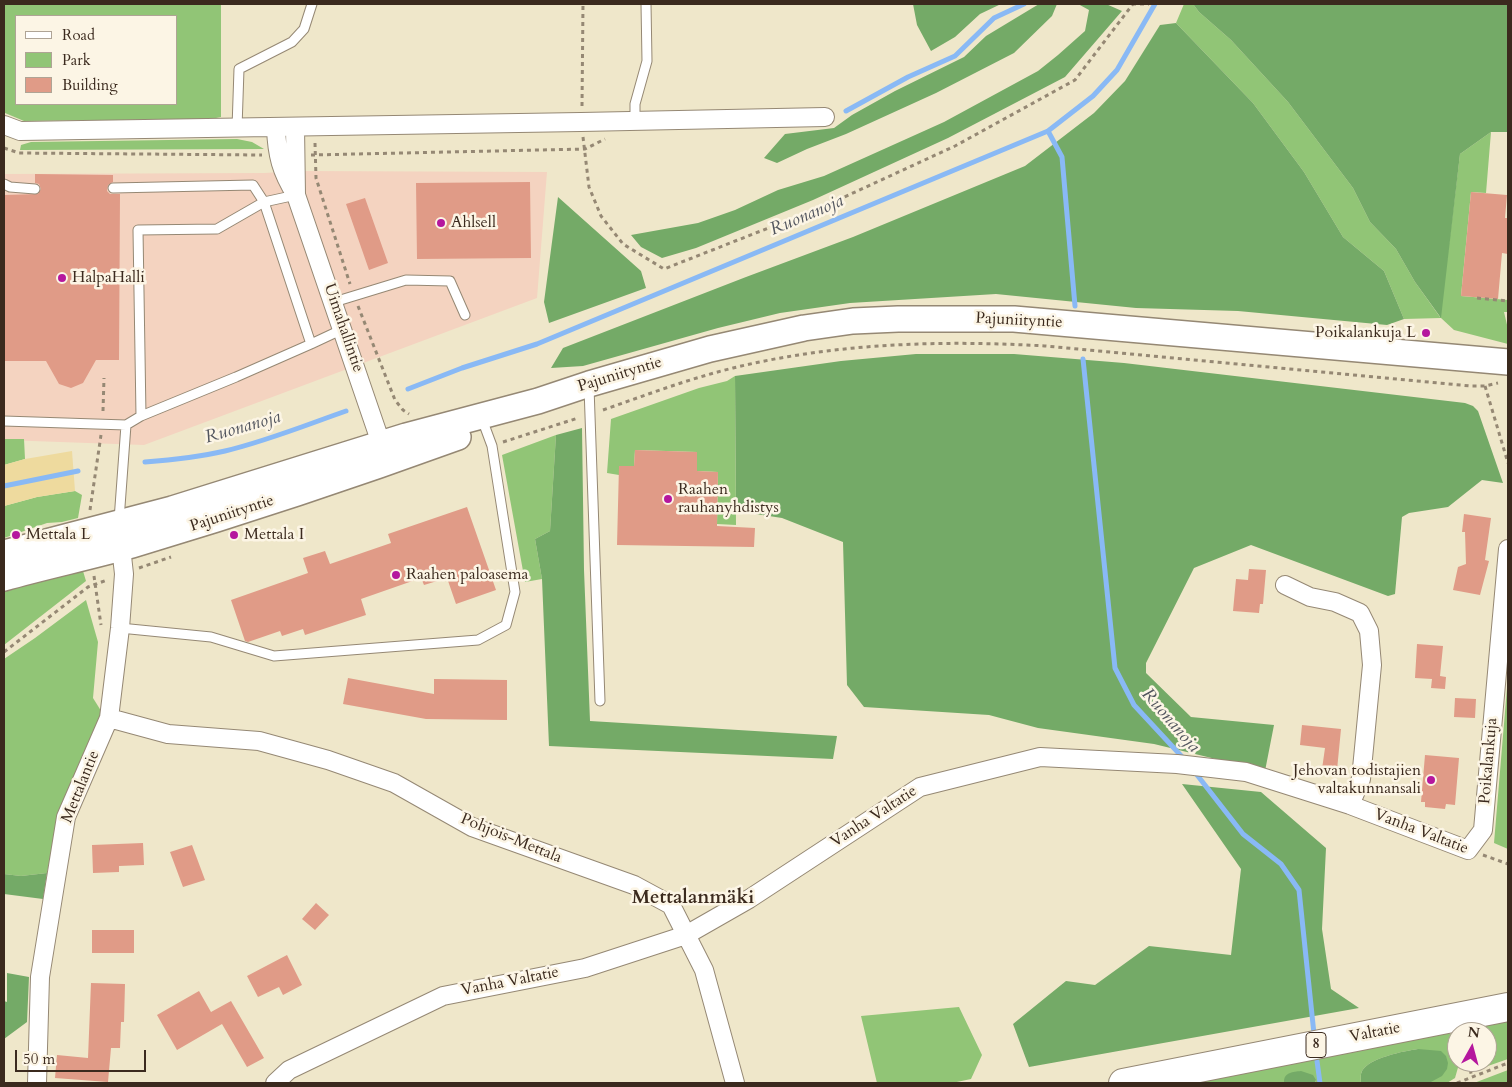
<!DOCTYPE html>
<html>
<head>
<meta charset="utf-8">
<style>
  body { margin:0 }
  #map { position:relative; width:1512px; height:1087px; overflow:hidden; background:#efe7ca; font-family:Cardo,serif }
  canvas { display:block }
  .frame { position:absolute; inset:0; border:5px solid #3b2a1e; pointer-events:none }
  .legend { position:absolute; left:15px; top:15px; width:162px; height:90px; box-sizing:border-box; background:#fcf5e5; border:1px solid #afa495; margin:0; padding:6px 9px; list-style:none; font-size:15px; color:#3b2a1e }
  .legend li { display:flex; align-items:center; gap:10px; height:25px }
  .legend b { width:25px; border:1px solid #afa495 }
  .north { position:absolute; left:1447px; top:1022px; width:50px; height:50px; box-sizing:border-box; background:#fcf5e5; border:1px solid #afa495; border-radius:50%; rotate:7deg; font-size:14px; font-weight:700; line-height:20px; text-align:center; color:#3b2a1e }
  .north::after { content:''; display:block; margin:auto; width:18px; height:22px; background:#b5179e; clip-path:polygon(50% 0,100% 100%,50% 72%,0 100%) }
  .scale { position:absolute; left:15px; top:1050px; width:131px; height:22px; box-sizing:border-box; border:2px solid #3b2a1e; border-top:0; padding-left:6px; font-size:15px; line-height:18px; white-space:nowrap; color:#3b2a1e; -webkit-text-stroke:4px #fcf5e5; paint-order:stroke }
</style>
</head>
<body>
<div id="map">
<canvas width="1512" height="1087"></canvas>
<div class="frame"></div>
<ul class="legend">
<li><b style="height:6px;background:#fff"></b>Road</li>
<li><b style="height:14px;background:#91c576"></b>Park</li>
<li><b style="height:14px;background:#e09b87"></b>Building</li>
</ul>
<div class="north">N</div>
<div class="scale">50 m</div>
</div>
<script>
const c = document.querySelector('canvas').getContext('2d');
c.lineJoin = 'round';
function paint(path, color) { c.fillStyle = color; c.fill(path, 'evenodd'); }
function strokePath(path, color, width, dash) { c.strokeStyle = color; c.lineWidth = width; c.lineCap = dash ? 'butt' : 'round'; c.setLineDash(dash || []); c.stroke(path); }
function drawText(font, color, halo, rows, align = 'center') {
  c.font = font + ' Cardo,serif'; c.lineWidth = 5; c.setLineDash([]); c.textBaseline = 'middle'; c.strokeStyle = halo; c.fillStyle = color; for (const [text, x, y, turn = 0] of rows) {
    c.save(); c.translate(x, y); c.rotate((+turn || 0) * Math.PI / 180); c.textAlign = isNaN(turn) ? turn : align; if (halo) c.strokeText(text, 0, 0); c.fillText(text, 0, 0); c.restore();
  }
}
paint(new Path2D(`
  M300,171L547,172L537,298L144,445L4,440V174L264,173Z`), '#f4d3c0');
paint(new Path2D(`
  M4,4H221V117L211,119L24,121L5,113ZM16,16H176V104H16Z
  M1184,4H1193L1199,12L1231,40L1288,102L1353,188L1370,222L1396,249L1415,282L1440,317L1460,154L1491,132L1486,193L1471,192L1461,296L1508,300V312H1504L1508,329V344L1454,330L1441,318L1404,319L1384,271L1343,237L1304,172L1253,103L1176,23Z
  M237,139L252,142L264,149L20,150L21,145L31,142Z
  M735,376L736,525L717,524L718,472L697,471V452L635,450L634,466H619V475L607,473L611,419L699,388L727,381Z
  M556,435L550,531L535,539L542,579L525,582L502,455Z
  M4,439H24L25,459L4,465Z
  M75,491L82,495L78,518L62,522L47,523L4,538V506L37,497Z
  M83,571L86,581L4,645V591L70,573Z
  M86,600L98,642L93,698L103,714L61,805L47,873L21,876L4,874V659L35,638Z
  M1508,676V849L1494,843Z
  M959,1007L982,1055L971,1079L952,1083H877L861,1016Z
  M1508,1021V1059L1485,1067L1475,1066L1473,1062H1487V1032H1472C1479,1023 1498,1023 1508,1021Z
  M1446,1033L1456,1035L1457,1062H1459V1064L1455,1078L1447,1083H1429L1431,1082L1418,1049C1404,1051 1369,1058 1362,1071C1360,1075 1361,1080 1361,1083H1315L1316,1080L1284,1082V1083H1196Z
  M1508,1070V1083H1474Z`), '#91c576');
paint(new Path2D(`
  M913,4H1001L980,14L955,37L931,51L917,25Z
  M1039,4H1057L1052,16L1014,53L936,93L846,134L807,149L777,163L764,158L785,134L834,128L852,115L895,91L964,57L986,36Z
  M1078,4H1106L1122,11L1065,77L948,138L813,200L696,248L662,258L641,247L631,235L698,223L735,210L778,190L824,176L944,122L1038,71L1058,55L1085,31L1089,10Z
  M1193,4H1508V132H1491L1460,154L1441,318L1415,282L1396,249L1370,222L1353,188L1288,102L1231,40L1199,12Z
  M1176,23L1253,103L1304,172L1343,237L1384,271L1404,319L1387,325L1238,311L1136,308L996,294L850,303L780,313L718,328L583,366L551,368L563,348L746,277L853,237L1025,166L1094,113L1125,81L1160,25Z
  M558,197L641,271L646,288L549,323L544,302Z
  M916,354H1014L1124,363L1465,403L1473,406L1478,411L1503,483L1482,480L1448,507L1409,513L1402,517L1395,594L1388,596L1251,545L1194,568L1146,663V673L1191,717L1274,725L1265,771L1154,744L1038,728L989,715L864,707L847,685L843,542L782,518L736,511L735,376L841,361Z
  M582,428L584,570L590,721L837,736L833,759L549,746L542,579L535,539L550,531L556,435Z
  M1182,784L1261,792L1326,848L1322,929L1331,989L1359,1008L1029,1067L1013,1024L1066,981L1095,985L1149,946L1231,955L1241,869Z
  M47,873L43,899L4,894V874L21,876Z
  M7,973L29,977L27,1022L4,1039V1068V1001L7,1002Z
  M1418,1049L1441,1051L1446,1056L1448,1063L1447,1069L1442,1076L1429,1083H1361C1361,1079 1360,1075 1362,1071C1369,1058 1404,1051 1418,1049Z
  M1301,1071L1313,1075L1316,1080L1315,1083L1284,1082C1284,1072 1293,1072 1301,1071Z`), '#74aa67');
paint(new Path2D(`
  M72,451L75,491L37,497L4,506V465L25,459Z`), '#eeda9e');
strokePath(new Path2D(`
  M846,111L908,77L955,56L994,18L1024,4
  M1048,131L1062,157L1075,306
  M1083,359L1115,668L1134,705L1185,760
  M408,389L462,368L537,344L1048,131L1093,96L1117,70L1155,4
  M145,462C172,460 199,457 225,451C267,441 306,425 346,411
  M4,486L78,471
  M1194,771L1243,834L1281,864L1299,890L1314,1034
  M1317,1061L1320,1083`), '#89b9f5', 5);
paint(new Path2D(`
  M35,174L113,175V182L108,185L107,191L110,194H120L119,360H96L83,383L71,388L59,384L46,361H4V195L38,194L41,189L39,184L35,183Z
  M530,182L531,258L417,259L416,183Z
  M1471,192L1507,195L1505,218H1508V254L1502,253L1498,299L1461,296Z
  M365,198L388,263L369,270L346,204Z
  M635,450L697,452V471L718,472L717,526L755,528L754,547L617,545L619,466H634Z
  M467,507L496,590L456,604L447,578L424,585L421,578L361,599L366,615L305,635L303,629L282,636L280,631L248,642L245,641L231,600L308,573L303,558L325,551L330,564L391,543L388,534Z
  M1464,514L1491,518L1485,560L1489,561L1480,595L1453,590L1458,567L1466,564L1465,532H1462Z
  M1249,569L1266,570L1263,604H1260L1259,613L1233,611L1236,579L1248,580Z
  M1417,644L1443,646L1440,676L1446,677L1445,689L1431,688L1432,679L1415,678Z
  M348,678L434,694V679L507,680V720L426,719L343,704Z
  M1455,698L1476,699L1475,718L1454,717Z
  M1302,725L1341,729L1337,770L1322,769L1325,748L1300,745Z
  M1425,755L1459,758L1455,805L1446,804L1445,809L1425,807V802H1421Z
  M143,843L144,865L119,866V872L93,873L92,845Z
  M192,845L205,880L183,887L170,852Z
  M316,903L329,915L315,930L302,919Z
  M92,930H134V953H92Z
  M287,955L302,985L283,995L279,987L258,997L247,976Z
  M91,983L125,984L124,1022H121L120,1048H111L108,1082L55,1078L57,1055L88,1058Z
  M199,991L211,1012L231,1001L264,1058L247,1067L222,1024L177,1050L157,1015Z`), '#e09b87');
const lane = new Path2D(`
  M635,121V104L647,61L646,4
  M237,128L239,69L292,42L304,29L312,4
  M4,184L10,187L35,189
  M113,188L253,185L264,202L311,344L236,377L141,416
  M334,302L406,280L450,281L465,315
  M311,344L343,329
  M589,387L600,701
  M4,421L126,425L141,416L138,230L217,229L264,202L296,195
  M119,520L126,425
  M120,628L211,637L274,656L478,640L506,625L515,592L492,446L482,419`);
const street = new Path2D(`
  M4,125L20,131L581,122L825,117
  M295,127L296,195
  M276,128C277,155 281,171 296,195L385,455
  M1285,585L1310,597L1335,602L1360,613L1369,631L1372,665L1361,779L1350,805
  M109,718L168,734L259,741L328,760L394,783L472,827L634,885L671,905L704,970L735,1083
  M37,1083L40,977L66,817L109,718L120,628L124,574L120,538
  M275,1083L289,1070L443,996L585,968L686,935L749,899L920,787L1040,757L1177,764L1246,772L1350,805L1468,850L1483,830L1508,549`);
const secondary = new Path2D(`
  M4,553L172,509L406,436L538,401L589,384L710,349L804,328L853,321L898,319H1014L1508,362
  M4,578C46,566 90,557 132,545C242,512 351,476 458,437`);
const highway = new Path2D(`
  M1123,1083L1508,1007`);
strokePath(lane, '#958874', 11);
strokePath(street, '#958874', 20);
strokePath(secondary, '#958874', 28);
strokePath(highway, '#958874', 30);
strokePath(new Path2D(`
  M1132,4H1149
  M582,106L583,4
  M583,137L589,187L601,216L623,244L664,269L827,205L955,146L1075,80L1133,4
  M315,143L316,178L350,284
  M4,148L19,153L262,155
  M311,155L585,149L605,139
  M1477,298L1508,301
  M358,306L395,400L403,410L409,414
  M1485,386L1508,463
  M603,410C646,395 688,379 733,368C835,343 941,340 1046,346L1470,386H1485L1498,383
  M103,411L104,378
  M503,442L578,418
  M90,510L101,435
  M139,568L171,557
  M94,576L101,625
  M4,652L88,587L107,580
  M1483,855L1508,864
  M1468,1062L1472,1077
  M1457,1083L1508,1063`), '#958874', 3, [4, 4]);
strokePath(lane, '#fff', 9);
strokePath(street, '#fff', 18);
strokePath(secondary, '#fff', 25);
strokePath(highway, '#fff', 28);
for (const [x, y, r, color] of [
  [441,223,5,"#b5179e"],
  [62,278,5,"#b5179e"],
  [1426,333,5,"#b5179e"],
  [668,499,5,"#b5179e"],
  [16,535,5,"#b5179e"],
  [234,535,5,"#b5179e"],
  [396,575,5,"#b5179e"],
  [1431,780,5,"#b5179e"]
]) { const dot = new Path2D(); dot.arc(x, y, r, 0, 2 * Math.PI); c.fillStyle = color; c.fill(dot); strokePath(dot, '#fcf5e5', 2); }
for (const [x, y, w] of [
  [1316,1045,20]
]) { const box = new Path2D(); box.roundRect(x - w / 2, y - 12.5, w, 25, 4); c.fillStyle = '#fcf5e5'; c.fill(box); strokePath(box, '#3b2a1e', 1); }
drawText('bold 15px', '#3b2a1e', null, [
  ["8",1316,1045]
]);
drawText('16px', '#3b2a1e', '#fcf5e5', [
  ["Ahlsell",451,223],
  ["HalpaHalli",72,278],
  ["Poikalankuja L",1416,333,"right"],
  ["Raahen",678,490],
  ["rauhanyhdistys",678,508],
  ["Mettala L",26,535],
  ["Mettala I",244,535],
  ["Raahen paloasema",406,575],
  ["Jehovan todistajien",1421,771,"right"],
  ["valtakunnansali",1421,789,"right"]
], 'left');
drawText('16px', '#3b2a1e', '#fcf5e5', [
  ["Pajuniityntie",1019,321,3],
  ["Uimahallintie",343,328,71],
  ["Pajuniityntie",620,375,-17],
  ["Pajuniityntie",232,514,-18],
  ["Poikalankuja",1489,761,-85],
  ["Mettalantie",81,787,-68],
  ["Vanha Valtatie",874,817,-33],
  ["Vanha Valtatie",1421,832,21],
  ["Pohjois-Mettala",511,839,22],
  ["Vanha Valtatie",510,982,-11],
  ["Valtatie",1375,1033,-11]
]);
drawText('italic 18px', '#52555e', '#fcf5e5', [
  ["Ruonanoja",807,216,-23],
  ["Ruonanoja",243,428,-16],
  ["Ruonanoja",1170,721,49]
]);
drawText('bold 19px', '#3b2a1e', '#fcf5e5', [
  ["Mettalanmäki",693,899]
]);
</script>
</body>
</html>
